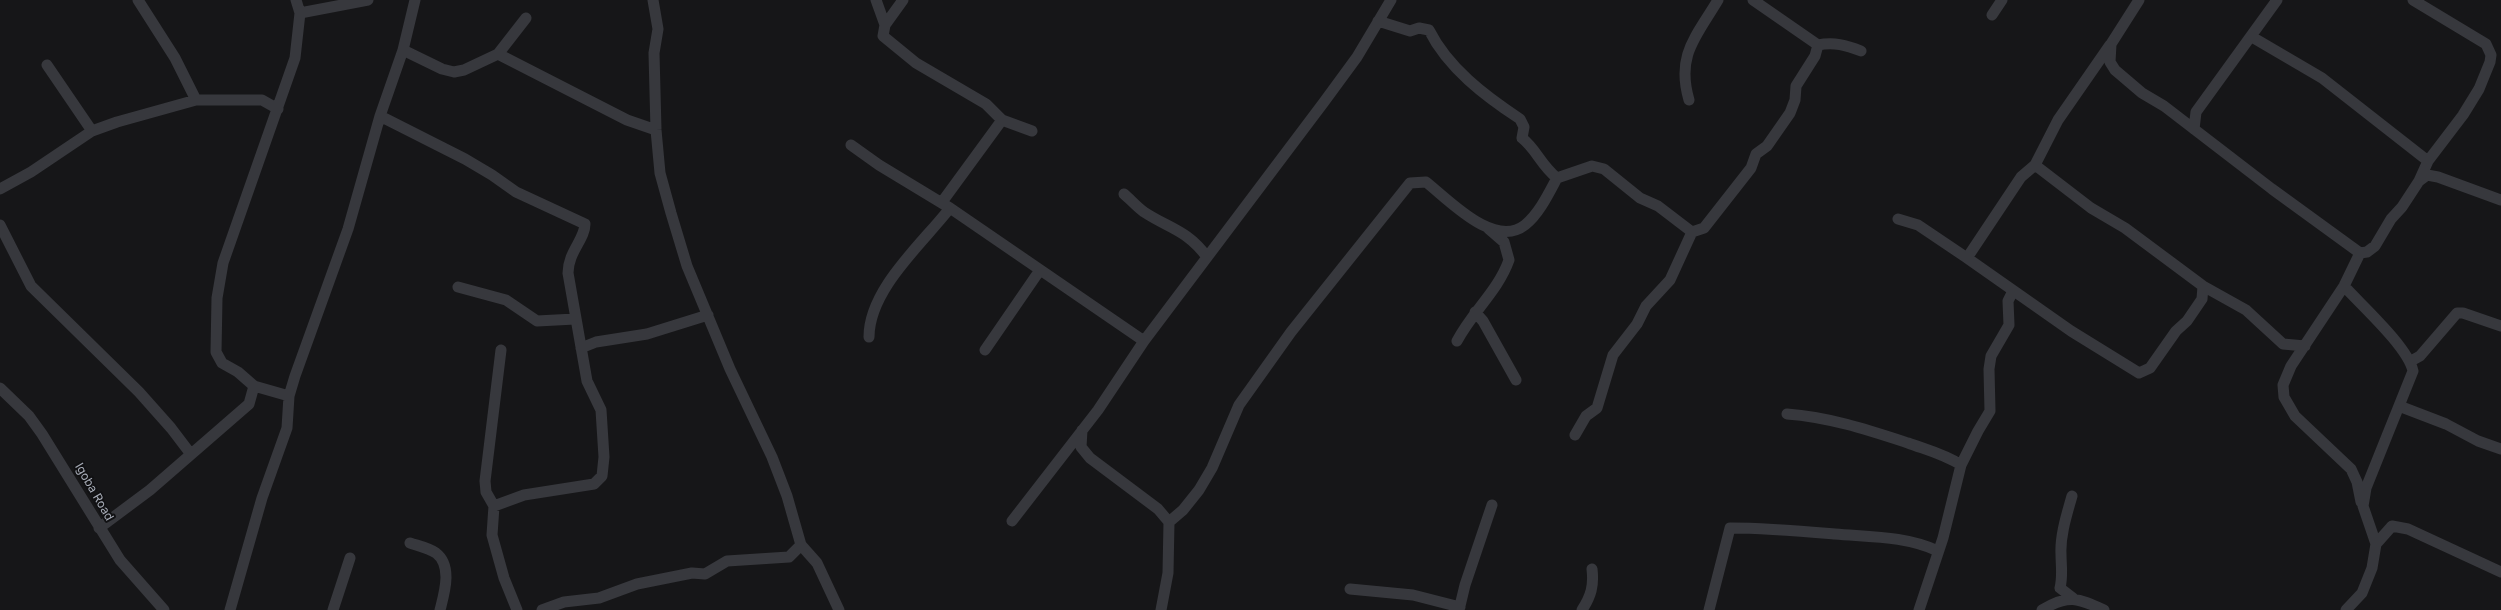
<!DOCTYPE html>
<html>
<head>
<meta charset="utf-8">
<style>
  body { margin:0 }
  canvas { display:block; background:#161618 }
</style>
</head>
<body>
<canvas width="2501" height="610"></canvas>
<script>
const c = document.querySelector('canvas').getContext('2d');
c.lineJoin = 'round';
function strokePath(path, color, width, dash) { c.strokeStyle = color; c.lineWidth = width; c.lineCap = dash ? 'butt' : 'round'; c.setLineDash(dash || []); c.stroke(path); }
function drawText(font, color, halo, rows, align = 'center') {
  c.font = font + ' Inter,sans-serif'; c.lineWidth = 4; c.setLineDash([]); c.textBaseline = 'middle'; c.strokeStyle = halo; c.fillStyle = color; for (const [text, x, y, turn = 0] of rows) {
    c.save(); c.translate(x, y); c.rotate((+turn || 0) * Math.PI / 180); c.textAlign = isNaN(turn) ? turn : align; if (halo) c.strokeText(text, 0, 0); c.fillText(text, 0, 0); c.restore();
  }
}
strokePath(new Path2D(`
  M138,0L175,58L196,100
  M296,0L300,13
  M653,0L658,29L654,53L656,130L660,173L671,213L687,266L730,369L772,457L787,496L801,545L817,563L839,610
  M876,0L885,25
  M903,0L885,25L883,36L916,63L986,104L1002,120L942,202
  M1753,0L1818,45C1834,42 1846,45 1861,51
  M2139,0L2111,44L2110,62L2115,70L2142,93L2164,106L2272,189L2360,253L2367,252L2375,246L2391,219L2402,207L2419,181L2428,161L2463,115L2479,89L2490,62L2491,55L2486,44L2413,0
  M1992,15L2002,0
  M1378,21L1410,31L1419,28L1429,30C1448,68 1485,96 1520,119L1524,127L1522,138C1537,150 1540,164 1557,178
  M2252,37L2322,78L2428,161
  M2110,45L2058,120L2035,165L2091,208L2125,228L2203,286L2246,310L2283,344L2305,346
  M403,50L442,69L454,72L464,70L498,54L526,18
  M498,54L627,120L656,130
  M47,65L92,131
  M1689,100C1676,55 1696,37 1718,0
  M380,116L465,159L492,175L516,192L585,224C585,239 568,252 568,273L587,381L601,410L604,457L602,476L594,484L524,495L494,506
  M1002,120L1032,131
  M2194,129L2196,112L2277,0
  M851,145L879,165L950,208L1144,341
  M2419,181L2427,175L2438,177L2501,200
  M0,189L31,172L92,131L117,122L196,100H262L278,109
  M1124,194C1130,199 1137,207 1144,212C1170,229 1187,230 1207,257
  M1898,219L1918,225L1967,258L2021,177L2035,165
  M0,225L31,286L139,392L171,428L190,453
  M2360,253L2344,286L2291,366L2283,385L2284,397L2295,416L2351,469L2357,482L2361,502
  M1967,258L2071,331L2139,373L2150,368L2176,331L2187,321L2202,299L2203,286
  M2344,286C2362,306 2408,347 2413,371L2366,488L2363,506L2376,544L2372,568L2362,593L2346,610
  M458,287L506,300L537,321L575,319
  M1475,312L1483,321L1516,380
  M869,337C869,289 923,243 950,208
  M1457,341C1472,312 1498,291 1509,260L1504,242L1489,229
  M581,348L596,342L647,334L708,315
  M501,350L485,481L486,492L494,506L492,535L504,578L517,610
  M985,350L1040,270
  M2411,361L2420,356L2457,313H2463L2501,326
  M254,386L289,396
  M0,388L29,416L42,434L120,560L164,610
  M2399,406L2446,424L2478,441L2501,449
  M1787,414C1829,417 1868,430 1908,443C1927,450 1944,454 1961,465
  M1082,430L1081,447L1090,458L1158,509L1169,522L1168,573L1161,610
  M1575,435L1586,416L1597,408L1613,355L1637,324L1646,306L1670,280L1692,232L1704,228L1751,168L1756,154L1767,146L1790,113L1795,100L1796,86L1815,56L1818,45
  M2072,496C2067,514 2060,535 2061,554C2061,566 2063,576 2060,588L2073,598
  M1012,521L1098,410L1144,341L1324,102L1357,57L1391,0
  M1169,522L1183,510L1199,490L1212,468L1239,405L1291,332L1410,183L1426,182C1449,200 1494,249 1525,225C1539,214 1549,193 1557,178L1592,166L1604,169L1640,198L1658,206L1692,232
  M99,528L150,490L249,404L254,386L238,372L222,363L216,352L217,298L223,263L295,58L300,13L368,0
  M410,543C419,546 429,548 436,553C453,566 444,594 440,610
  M2376,544L2392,526L2408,529L2501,572
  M1350,589L1413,595L1460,607
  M230,610L262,498L287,428L289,396L295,376L348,229L380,116L403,50L415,0
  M333,610L350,558
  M542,610L564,602L599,598L637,584L692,573L705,574L727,561L789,557L801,545
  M1459,610L1465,585L1492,505
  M1582,610C1591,596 1594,586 1592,569
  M1709,610L1730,528C1766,528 1800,531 1835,534C1870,537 1906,536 1938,551
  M1919,610L1943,538L1961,465L1978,431L1990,411L1989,369L1991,356L2009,325L2008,301L2013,291
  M2042,610C2068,594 2078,598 2104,610`), '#37383d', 11);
drawText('12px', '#a8adb8', '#111113', [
  ["Igoba Road",94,492,60]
]);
</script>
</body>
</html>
